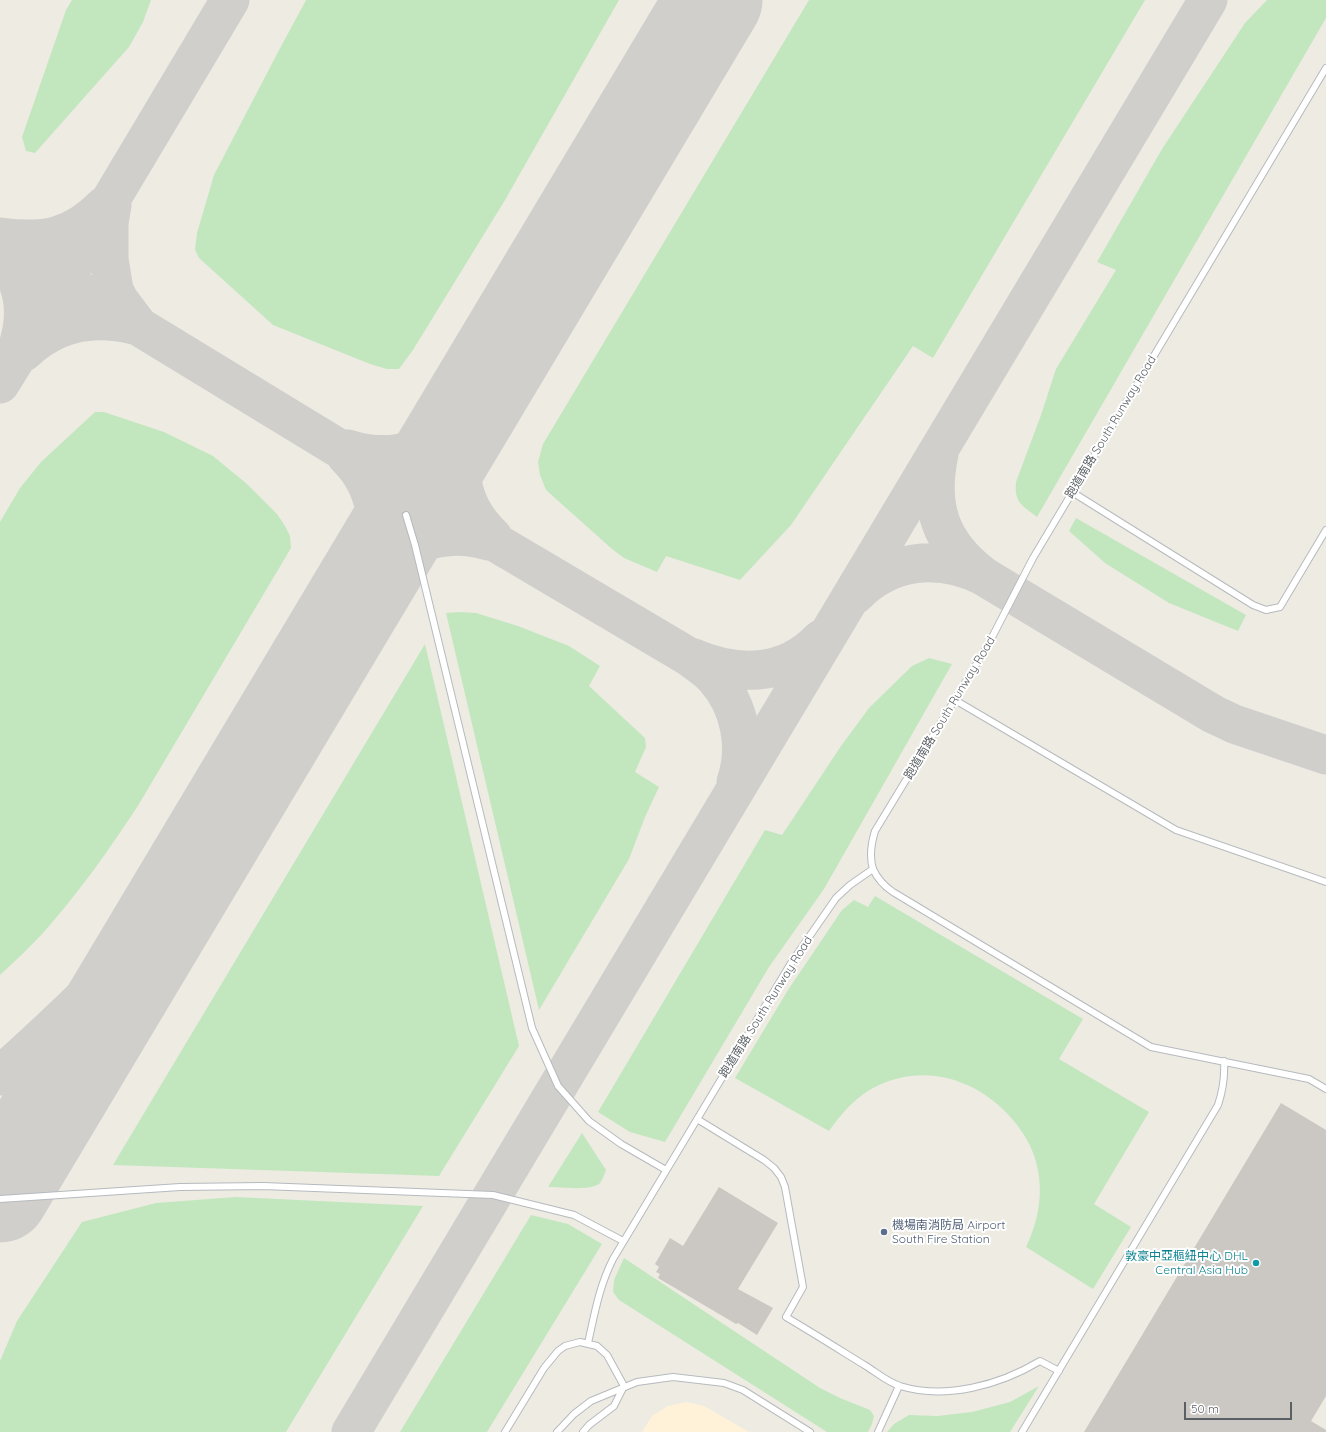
<!DOCTYPE html>
<html>
<head>
<meta charset="utf-8">
<style>
  body { margin:0 }
  #map { position:relative; width:1326px; height:1432px; overflow:hidden; background:#eeebe3; font-family:Quicksand,sans-serif }
  canvas { display:block }
  .scale { position:absolute; left:1184px; top:1402px; width:108px; height:18px; box-sizing:border-box; border:2px solid #5b6064; border-top:0; padding-left:5px; font-size:12px; line-height:14px; white-space:nowrap; color:#5b6064; -webkit-text-stroke:3px #fff; paint-order:stroke }
</style>
</head>
<body>
<div id="map">
<canvas width="1326" height="1432"></canvas>
<div class="scale">50 m</div>
</div>
<script>
const c = document.querySelector('canvas').getContext('2d');
c.lineJoin = 'round';
function paint(path, color) { c.fillStyle = color; c.fill(path, 'evenodd'); }
function strokePath(path, color, width, dash) { c.strokeStyle = color; c.lineWidth = width; c.lineCap = dash ? 'butt' : 'round'; c.setLineDash(dash || []); c.stroke(path); }
function drawText(font, color, halo, rows, align = 'center') {
  c.font = font + ' Quicksand,"Noto Sans TC",sans-serif'; c.lineWidth = 4; c.setLineDash([]); c.textBaseline = 'middle'; c.strokeStyle = halo; c.fillStyle = color; for (const [text, x, y, turn = 0] of rows) {
    c.save(); c.translate(x, y); c.rotate((+turn || 0) * Math.PI / 180); c.textAlign = isNaN(turn) ? turn : align; if (halo) c.strokeText(text, 0, 0); c.fillText(text, 0, 0); c.restore();
  }
}
paint(new Path2D(`
  M686,1402L704,1406L749,1432H642L652,1416L668,1406Z`), '#fff2d8');
paint(new Path2D(`
  M72,0H151L143,22L129,47L35,153L26,151L22,137L66,10Z
  M306,0H619L505,200L413,350L399,369H387L370,364L273,325L199,258L195,250L197,233L214,175L278,52Z
  M809,0H1145L933,358L913,346L791,525L740,580L666,556L657,572L624,558L612,549L546,490L540,475L538,462L543,444Z
  M1267,0H1326V18L1037,517C1022,505 1014,503 1016,482L1041,415L1056,369L1116,270L1097,262L1162,149L1245,23Z
  M95,412H104L164,432L213,456L247,484L277,514L285,526L290,536L291,548L139,804C110,849 79,892 44,932C30,947 15,961 0,975V522L20,488L41,462Z
  M1076,518L1246,615L1238,631L1169,603L1105,563L1069,531Z
  M459,612L476,613L518,626L569,646L600,666L589,686L645,738L646,747L635,772L659,787L645,817L629,859L539,1010L446,613Z
  M425,644L519,1046L439,1176L113,1165Z
  M929,658L952,664L824,889L769,967L665,1142L630,1132L598,1112L765,830L782,835L841,746L869,708L912,666Z
  M875,896L1083,1019L1059,1059L1149,1112L1094,1204L1131,1227L1093,1289L1026,1247C1039,1220 1044,1191 1036,1162C1032,1146 1023,1132 1013,1120C980,1080 925,1062 877,1086C856,1096 842,1113 829,1131L735,1078L788,990L842,910L854,900L868,907Z
  M582,1133L606,1170C604,1175 603,1180 599,1184C589,1191 560,1187 548,1187Z
  M236,1197L423,1206L286,1432H0V1361L17,1321L82,1222L156,1203Z
  M531,1215L568,1224L602,1244L487,1432H400Z
  M624,1258L820,1388L840,1398L870,1410L874,1416L872,1424L868,1432H827L619,1300L613,1292L614,1280Z
  M1039,1386L1010,1432H887L894,1424L909,1415L937,1416L972,1412L1010,1402Z`), '#c2e7be');
strokePath(new Path2D(`
  M112,205L109,223V259L114,290L119,300L137,324
  M0,237C44,243 72,238 104,206
  M0,242L417,496L686,655C696,662 707,669 715,678C740,706 748,747 736,782
  M0,250C23,282 30,310 17,349
  M24,352C54,323 93,315 134,325
  M0,384L64,281L113,196L230,0
  M474,403C457,452 451,498 493,537
  M348,449C383,460 416,455 445,433C450,429 457,425 462,420C467,414 471,406 475,399
  M939,454C928,506 940,543 982,575
  M346,456C381,489 386,546 362,588
  M360,592C367,584 374,575 383,567C411,540 450,529 488,541
  M855,595C890,559 938,554 983,576L1213,714L1234,724L1326,755
  M691,657C737,677 785,677 821,639
  M0,1076C32,1046 65,1017 95,986C128,951 159,914 189,877
  M351,1432L1208,0`), '#d0cfcc', 39);
strokePath(new Path2D(`
  M0,1194L714,0`), '#d0cfcc', 97);
paint(new Path2D(`
  M1281,1103L1326,1130V1396L1311,1421L1326,1430V1432H1084Z
  M719,1187L778,1223L738,1289L773,1308L757,1335L738,1323L736,1324L658,1278L660,1274L656,1272L659,1267L655,1264L670,1238L683,1246Z`), '#cbc7c2');
const lane = new Path2D(`
  M1072,492L1253,605L1266,610L1280,607L1326,530
  M406,515L415,545L532,1028L558,1086L589,1121L621,1144L666,1170
  M955,700L1176,830L1326,882
  M873,869C878,880 884,886 893,892L1151,1047L1309,1079L1326,1089
  M697,1119L764,1160L774,1168L781,1177L785,1187L803,1287L786,1317C813,1333 840,1350 866,1366C877,1373 889,1383 900,1386C946,1400 1000,1385 1040,1361L1059,1371
  M0,1199L180,1187L263,1186L493,1195L574,1215L623,1241
  M588,1343C595,1312 599,1287 613,1259L791,963L836,898L850,885L873,869C869,856 871,844 875,831L988,645L1033,558L1326,68
  M505,1432L544,1368L558,1351L565,1346L580,1342L597,1346L607,1355L624,1386
  M557,1432L574,1414L591,1401L637,1382L673,1377L724,1383L743,1390L810,1432
  M583,1432L589,1425L614,1406L624,1386
  M878,1432L899,1386
  M1022,1432L1218,1105C1223,1090 1225,1077 1224,1061`);
strokePath(lane, '#b6babe', 8);
strokePath(lane, '#fff', 6);
for (const [x, y, r, color] of [
  [884,1232,4,"#5c6f8a"],
  [1256,1263,4,"#0f9aa8"]
]) { const dot = new Path2D(); dot.arc(x, y, r, 0, 2 * Math.PI); c.fillStyle = color; c.fill(dot); strokePath(dot, '#fff', 1.5); }
drawText('12px', '#5b6064', '#fff', [
  ["跑道南路 South Runway Road",1111,427,-59],
  ["跑道南路 South Runway Road",950,708,-59],
  ["跑道南路 South Runway Road",766,1007,-58]
]);
drawText('12px', '#4e5e75', '#fff', [
  ["機場南消防局 Airport",892,1225],
  ["South Fire Station",892,1239]
], 'left');
drawText('12px', '#0d838f', '#fff', [
  ["敦豪中亞樞紐中心 DHL",1248,1256],
  ["Central Asia Hub",1248,1270]
], 'right');
</script>
</body>
</html>
